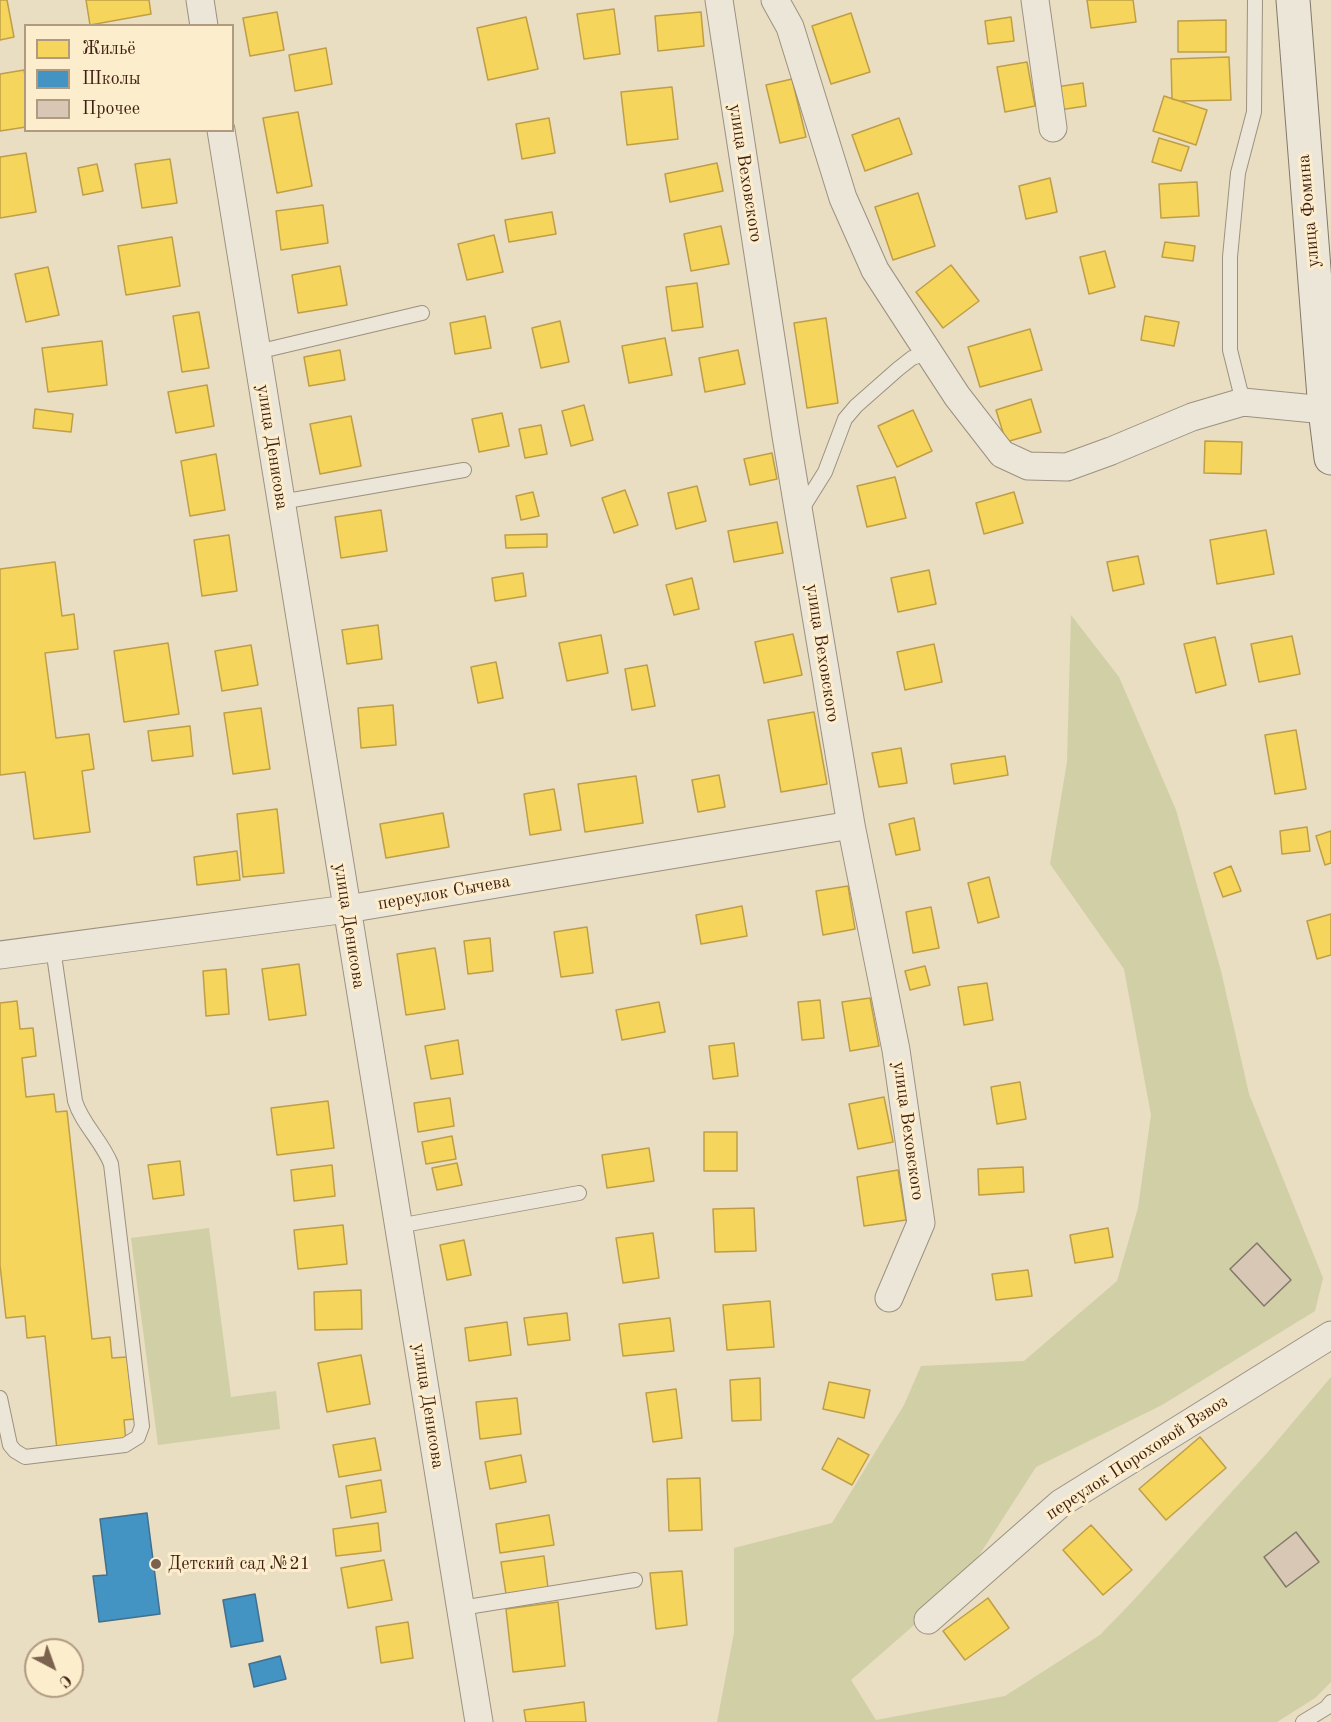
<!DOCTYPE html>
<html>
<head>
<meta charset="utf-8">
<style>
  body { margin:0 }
  #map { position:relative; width:1331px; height:1722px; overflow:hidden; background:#e9ddc2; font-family:"Old Standard TT",serif }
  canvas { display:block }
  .legend { position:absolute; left:24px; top:24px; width:210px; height:108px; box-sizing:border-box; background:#fcedcc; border:2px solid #b09b81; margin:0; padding:8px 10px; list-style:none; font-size:18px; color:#3f1f11 }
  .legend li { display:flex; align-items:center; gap:12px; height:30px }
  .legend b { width:30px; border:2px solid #b09b81 }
  .north { position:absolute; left:24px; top:1638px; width:60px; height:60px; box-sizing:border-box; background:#fcedcc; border:2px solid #b09b81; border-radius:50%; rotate:139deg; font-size:16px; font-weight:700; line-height:24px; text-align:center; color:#3f1f11 }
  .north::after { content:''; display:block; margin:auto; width:21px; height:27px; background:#7a624f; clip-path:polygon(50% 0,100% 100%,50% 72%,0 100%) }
</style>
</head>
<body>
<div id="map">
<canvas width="1331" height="1722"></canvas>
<ul class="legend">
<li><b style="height:16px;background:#f6d55c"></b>Жильё</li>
<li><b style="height:16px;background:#4393c3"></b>Школы</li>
<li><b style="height:16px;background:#d8c7b5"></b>Прочее</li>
</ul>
<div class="north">С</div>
</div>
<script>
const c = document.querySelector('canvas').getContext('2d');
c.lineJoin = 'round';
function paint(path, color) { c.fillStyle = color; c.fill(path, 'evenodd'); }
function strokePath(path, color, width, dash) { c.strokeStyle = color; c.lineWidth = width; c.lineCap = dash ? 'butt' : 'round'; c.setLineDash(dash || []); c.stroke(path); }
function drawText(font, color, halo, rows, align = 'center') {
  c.font = font + ' "Old Standard TT",serif'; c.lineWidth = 6; c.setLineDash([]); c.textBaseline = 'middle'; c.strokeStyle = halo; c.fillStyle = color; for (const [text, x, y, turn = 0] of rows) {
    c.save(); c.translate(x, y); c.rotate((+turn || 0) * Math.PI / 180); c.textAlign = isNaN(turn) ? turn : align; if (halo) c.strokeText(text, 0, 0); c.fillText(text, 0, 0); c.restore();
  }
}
paint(new Path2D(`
  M1071,615L1119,677L1176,810L1221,971L1249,1094L1323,1278L1315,1311L1162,1405L1036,1467L960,1585L851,1680L876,1720L1005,1696L1100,1635L1130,1604L1267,1453L1331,1377V1682L1315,1698L1277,1722H717L734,1633V1548L832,1523L904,1405L921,1366L1024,1361L1117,1281L1138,1208L1151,1115L1124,969L1050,864L1067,762Z
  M209,1228L231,1397L276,1391L280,1429L158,1445L131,1238Z`), '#d0cfa5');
const homes = new Path2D(`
  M0,0H7L14,37L0,40Z
  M86,0H149L151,14L90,25Z
  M1087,0H1133L1136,22L1091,28Z
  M614,9L620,54L584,59L577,14Z
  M277,12L284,50L250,56L243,18Z
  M701,12L704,46L658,51L655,16Z
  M851,13L870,72L831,84L812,26Z
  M526,17L538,69L488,80L477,28Z
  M1011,17L1014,41L988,44L985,21Z
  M1226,20V52H1178V21Z
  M326,48L332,84L295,91L289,55Z
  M1229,57L1231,100L1180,101L1172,99L1171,59Z
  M1027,62L1035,106L1005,112L997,67Z
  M24,70L26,82V127L0,131V74Z
  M792,79L806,137L780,143L766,85Z
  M1083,83L1086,106L1059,110L1056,87Z
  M672,87L678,139L627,145L621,92Z
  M1164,96L1207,110L1196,145L1153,131Z
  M298,112L312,186L277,193L263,118Z
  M549,118L555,153L522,159L516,124Z
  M899,118L912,154L865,171L852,135Z
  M1159,138L1189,147L1181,171L1152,162Z
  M26,153L36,212L0,218V157Z
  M170,159L177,203L142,208L135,164Z
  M717,163L723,191L670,202L665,174Z
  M97,164L103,191L83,195L78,168Z
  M1050,178L1057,212L1026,219L1019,186Z
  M1197,182L1199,216L1161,218L1159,184Z
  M918,193L935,246L893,260L875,207Z
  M323,205L328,243L281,250L276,211Z
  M552,212L556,234L509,242L505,220Z
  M721,226L729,264L691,271L684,234Z
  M494,235L503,272L467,280L458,244Z
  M172,237L180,286L126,295L118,246Z
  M1165,242L1195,246L1193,261L1162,257Z
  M1105,251L1115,287L1089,294L1080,257Z
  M951,265L979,301L943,328L916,292Z
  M340,266L347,305L298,313L292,275Z
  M48,267L59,315L26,322L15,274Z
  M697,283L703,327L672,331L666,287Z
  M199,312L209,368L182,372L173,316Z
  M485,316L491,348L455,354L450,323Z
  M1145,316L1179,322L1174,346L1141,340Z
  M826,318L838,403L807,408L794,323Z
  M560,321L569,362L541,368L532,328Z
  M1030,329L1042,370L980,387L968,347Z
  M665,338L672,375L629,383L622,346Z
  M102,341L107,385L48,392L42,348Z
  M340,350L345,380L309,386L304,357Z
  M738,350L745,384L705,392L699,358Z
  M207,385L214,426L176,433L168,392Z
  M1031,399L1041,432L1006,442L996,410Z
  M584,405L593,440L571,446L562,411Z
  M35,409L73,414L71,432L33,428Z
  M913,410L932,451L897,467L878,426Z
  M502,413L509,446L479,452L472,419Z
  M351,416L361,466L320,474L310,424Z
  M541,425L547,454L525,458L519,429Z
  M1205,441L1242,442L1241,474L1204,473Z
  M772,453L777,479L750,485L744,459Z
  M216,454L225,510L190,516L181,461Z
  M895,477L906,518L867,527L857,486Z
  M697,486L706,521L676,529L668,493Z
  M625,490L638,525L614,533L602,498Z
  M533,492L539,516L521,520L516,496Z
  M1014,492L1023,523L984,534L976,503Z
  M381,510L387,551L341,558L335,517Z
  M777,522L783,553L734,562L728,531Z
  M1266,530L1274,574L1217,584L1210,540Z
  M547,534V547L506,548L505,535Z
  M229,535L237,591L202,596L194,540Z
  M1138,556L1144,584L1113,591L1107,562Z
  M55,562L62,616L74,614L78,649L45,653L56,738L89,734L94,769L82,771L90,832L34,839L25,772L0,775V569Z
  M929,570L936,604L898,612L891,578Z
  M523,573L526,596L495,601L492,578Z
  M692,578L699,609L674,615L666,585Z
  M378,625L382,659L347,664L342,630Z
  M793,634L802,675L764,683L755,642Z
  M601,635L608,673L567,681L559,643Z
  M1292,636L1300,674L1259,682L1251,644Z
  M1215,637L1226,685L1196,693L1184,644Z
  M168,643L179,714L124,722L114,651Z
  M934,644L942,682L905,690L897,652Z
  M251,645L258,685L222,691L215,651Z
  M496,662L503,698L478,703L471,667Z
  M647,665L655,706L632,710L625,669Z
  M393,705L396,745L361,748L358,708Z
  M261,708L270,769L233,774L224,713Z
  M814,712L827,784L781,792L768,720Z
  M190,726L193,756L152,761L148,731Z
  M1296,730L1306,789L1275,794L1265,735Z
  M901,748L907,783L879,787L872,753Z
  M1005,756L1008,775L954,784L951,764Z
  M719,775L725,807L698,812L692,780Z
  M636,776L643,823L585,832L578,784Z
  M554,789L561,830L530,835L524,794Z
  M277,809L284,873L243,877L237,814Z
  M443,813L449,847L386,858L380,824Z
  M914,818L920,850L896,855L889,824Z
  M1307,827L1310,851L1282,854L1280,831Z
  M1331,831V863L1325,865L1316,836Z
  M237,851L240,880L197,885L194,857Z
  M1231,866L1241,891L1223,897L1214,873Z
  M989,877L999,917L978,923L968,883Z
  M848,886L855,929L823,935L816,891Z
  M742,906L747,936L701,944L696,915Z
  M931,907L939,948L913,953L906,912Z
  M1331,914V955L1317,959L1307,921Z
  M587,927L593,973L561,977L554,932Z
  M490,938L493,971L468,974L464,941Z
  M435,948L445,1009L406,1015L397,954Z
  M299,964L306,1015L269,1020L262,969Z
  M925,966L930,985L910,990L905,971Z
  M226,969L229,1014L206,1016L203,971Z
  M987,983L993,1020L964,1025L958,987Z
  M870,998L879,1046L850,1051L842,1002Z
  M820,1000L824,1038L802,1040L798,1002Z
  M17,1001L20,1029L33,1028L36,1056L22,1058L26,1097L54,1094L56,1112L67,1111L92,1339L110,1337L112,1358L127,1357L134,1419L124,1420L126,1443L57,1450L45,1336L27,1338L25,1316L6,1318L0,1265V1003Z
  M659,1002L665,1032L622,1040L616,1010Z
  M458,1040L463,1074L431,1079L425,1046Z
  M734,1043L738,1076L713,1079L709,1046Z
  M1020,1082L1026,1119L997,1124L991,1087Z
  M884,1097L893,1142L858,1149L849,1104Z
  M450,1098L454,1126L418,1132L414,1103Z
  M328,1101L334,1148L277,1155L271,1108Z
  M704,1132H737V1171H704Z
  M452,1136L456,1159L426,1164L422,1142Z
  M649,1148L654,1181L607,1188L602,1155Z
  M180,1161L184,1195L153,1199L148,1165Z
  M457,1163L462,1185L437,1190L432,1168Z
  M332,1165L335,1196L294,1201L291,1170Z
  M1023,1167L1024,1192L979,1195L978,1169Z
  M898,1170L906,1220L864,1226L857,1177Z
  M754,1208L756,1251L715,1252L713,1209Z
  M343,1225L347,1264L298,1269L294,1230Z
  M1108,1228L1113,1257L1075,1263L1070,1235Z
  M653,1233L659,1278L623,1283L616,1238Z
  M464,1240L471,1275L447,1280L440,1245Z
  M1028,1270L1032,1296L996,1300L992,1274Z
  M361,1290L362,1329L315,1330L314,1292Z
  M770,1301L774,1347L727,1350L723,1305Z
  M567,1313L570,1340L528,1345L524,1318Z
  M670,1318L674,1351L623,1356L619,1324Z
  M507,1322L511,1355L469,1361L465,1328Z
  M361,1355L370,1404L327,1412L318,1363Z
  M760,1378L761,1420L732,1421L730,1380Z
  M829,1382L870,1390L864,1418L823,1409Z
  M676,1389L682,1438L653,1442L646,1393Z
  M517,1398L521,1434L480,1439L476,1402Z
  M1200,1437L1226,1468L1166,1520L1139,1489Z
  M375,1438L381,1470L339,1477L333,1445Z
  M838,1438L869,1455L852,1485L822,1469Z
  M521,1455L526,1482L490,1489L485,1462Z
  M700,1478L702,1530L669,1531L667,1479Z
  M381,1480L386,1512L351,1518L346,1486Z
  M549,1515L554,1545L500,1553L496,1524Z
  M378,1523L381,1551L336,1556L333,1529Z
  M1091,1525L1132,1570L1103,1595L1063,1550Z
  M544,1556L548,1588L506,1594L501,1562Z
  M384,1560L392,1600L348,1608L341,1568Z
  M682,1571L687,1625L656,1629L650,1573Z
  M988,1598L1009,1628L965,1660L943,1631Z
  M558,1602L565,1666L513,1672L506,1609Z
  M408,1622L413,1658L381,1663L376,1627Z
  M584,1702L586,1722H526L524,1710Z`);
paint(homes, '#f6d55c');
strokePath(homes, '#bf9e46', 1.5);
const schools = new Path2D(`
  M147,1513L160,1614L99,1622L93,1576L107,1575L100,1519Z
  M255,1594L263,1641L231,1647L223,1600Z
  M280,1656L286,1679L254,1687L249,1664Z`);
paint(schools, '#4393c3');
strokePath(schools, '#42708e', 1.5);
const building = new Path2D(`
  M1257,1243L1291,1280L1264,1306L1230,1269Z
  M1296,1532L1319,1562L1286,1587L1264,1557Z`);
paint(building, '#d8c7b5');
strokePath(building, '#837869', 1.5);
const lane = new Path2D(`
  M257,352L422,313
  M1243,402L1230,350V257L1238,173L1254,112L1255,0
  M281,502L464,470
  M800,512L825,472L845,419L856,406L898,369L912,358L927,353
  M398,1226L579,1193
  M0,1398L10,1445L15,1451L25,1457L125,1445L138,1437L142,1426L111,1164C102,1141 82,1124 75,1101L53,948
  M461,1608L635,1580
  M1303,1722L1326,1708L1331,1702`);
const street = new Path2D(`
  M200,0L204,26
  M719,0L786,436L851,825L896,1050L921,1223L889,1298
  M775,0L790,27L843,198L875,270L957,396L1002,454L1028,466L1067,467L1111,451L1192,417L1243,402L1325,410
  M1035,0L1053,128
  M221,130L479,1722
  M0,955L347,909L851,825
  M928,1620L1061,1503L1331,1335`);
const secondary = new Path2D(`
  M1293,0L1325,410L1331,458`);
strokePath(lane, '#9c9180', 16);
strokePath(street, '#9c9180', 29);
strokePath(secondary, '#837869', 35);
strokePath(lane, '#ece6d8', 14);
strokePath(street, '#ece6d8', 27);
strokePath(secondary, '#ece6d8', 33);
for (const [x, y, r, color] of [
  [156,1564,6,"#7a624f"]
]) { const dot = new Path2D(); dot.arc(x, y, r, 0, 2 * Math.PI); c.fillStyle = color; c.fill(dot); strokePath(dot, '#fcedcc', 2); }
drawText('18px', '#3f1f11', '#fcedcc', [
  ["улица Веховского",745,173,81],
  ["улица Фомина",1309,211,-95],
  ["улица Денисова",272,447,81],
  ["улица Веховского",822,653,81],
  ["переулок Сычева",444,893,-10],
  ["улица Денисова",349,926,81],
  ["улица Веховского",908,1131,82],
  ["улица Денисова",428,1406,81],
  ["переулок Пороховой Взвоз",1137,1458,-33]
]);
drawText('18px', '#3f1f11', '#fcedcc', [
  ["Детский сад №21",168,1564]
], 'left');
</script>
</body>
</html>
